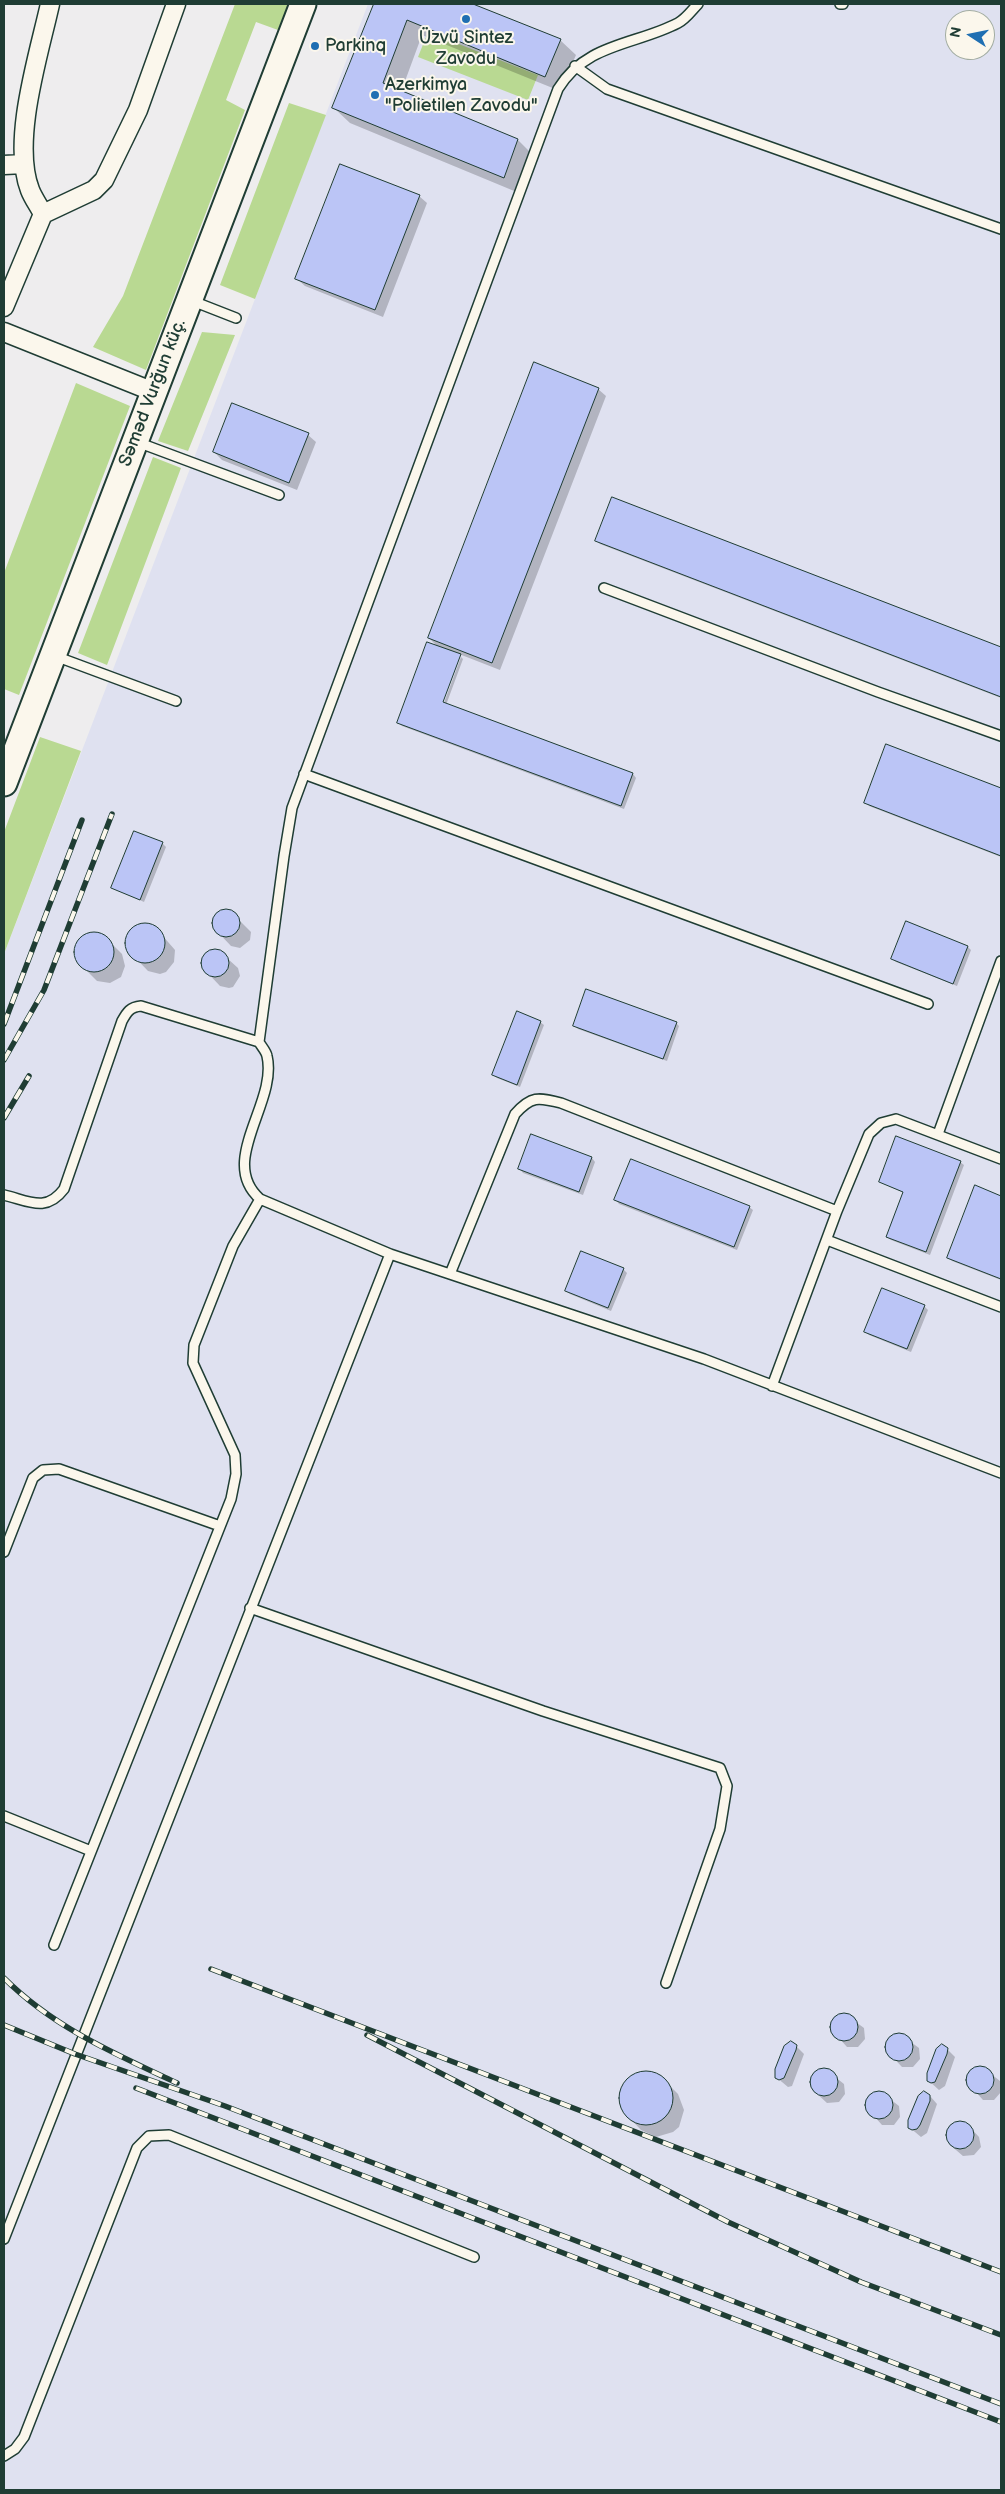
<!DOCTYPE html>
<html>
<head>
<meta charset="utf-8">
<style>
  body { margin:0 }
  #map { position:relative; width:1005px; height:2494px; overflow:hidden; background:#eeedee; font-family:"Balsamiq Sans",sans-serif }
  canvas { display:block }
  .frame { position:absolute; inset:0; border:5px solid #1f3d34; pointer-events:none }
  .north { position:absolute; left:945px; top:10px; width:50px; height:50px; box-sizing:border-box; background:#fbf7ec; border:1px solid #a3ada2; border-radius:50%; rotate:281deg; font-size:14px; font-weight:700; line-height:20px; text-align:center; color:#1f3d34 }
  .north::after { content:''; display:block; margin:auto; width:18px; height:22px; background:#1f6fb2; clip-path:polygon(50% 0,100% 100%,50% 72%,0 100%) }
</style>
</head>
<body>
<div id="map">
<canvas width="1005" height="2494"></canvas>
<div class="frame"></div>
<div class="north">N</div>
</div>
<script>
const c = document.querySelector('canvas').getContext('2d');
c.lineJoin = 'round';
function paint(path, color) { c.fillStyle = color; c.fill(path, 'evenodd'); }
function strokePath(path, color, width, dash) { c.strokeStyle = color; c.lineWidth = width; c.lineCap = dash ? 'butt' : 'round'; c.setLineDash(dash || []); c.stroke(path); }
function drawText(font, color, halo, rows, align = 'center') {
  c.font = font + ' "Balsamiq Sans",sans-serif'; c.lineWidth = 4; c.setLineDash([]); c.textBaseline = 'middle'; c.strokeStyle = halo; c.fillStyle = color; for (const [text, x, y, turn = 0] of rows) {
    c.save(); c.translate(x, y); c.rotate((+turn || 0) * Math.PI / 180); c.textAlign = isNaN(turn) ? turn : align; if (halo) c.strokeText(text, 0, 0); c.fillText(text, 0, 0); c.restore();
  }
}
paint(new Path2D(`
  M368,4H1001V2490H4V954ZM955,20H985V50H955Z`), '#dfe1f0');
paint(new Path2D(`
  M235,4H288L278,30L256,22L226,100L245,110L146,370L93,347L123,296Z
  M428,32L538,75L528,100L418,57Z
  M289,103L326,115L255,299L220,285Z
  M202,332L235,335L188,451L158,441Z
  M76,383L130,406L19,695L4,689V573Z
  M153,457L181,468L107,665L78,653Z
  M40,737L81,751L4,954V832Z`), '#b9d992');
paint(new Path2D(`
  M376,4H470L560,40L576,55L560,91L422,35L401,92L518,140L533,155L519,193L350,123L334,108Z
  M419,196L427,203L383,317L305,286L297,279Z
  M598,389L606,396L500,670L459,654L440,707L442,708L461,657L463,659L446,705L633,774L636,778L624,809L402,726L398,722L439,648L429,638Z
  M308,435L316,442L297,490L222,460L214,452Z
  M613,499L1001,648V698L600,544L596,540Z
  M887,746L1001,790V857L869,806L866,802Z
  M162,843L166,847L144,902L113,888Z
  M229,910L251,932L250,940L240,948L231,946L213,927L214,918L220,911Z
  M143,924L155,927L175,950L174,962L166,972L160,974L148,971L127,949L126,943L131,931Z
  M92,934L105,937L122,954L125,966L121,977L110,983L97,981L80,964L76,952L81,940Z
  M968,947L971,950L957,986L896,962L893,959Z
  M218,950L238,968L240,976L233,987L229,988L220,986L202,967L203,958L209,951Z
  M540,1022L544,1025L520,1087L497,1078L494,1075Z
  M676,1023L679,1026L667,1061L578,1029L574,1025Z
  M592,1158L595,1162L583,1195L523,1173L520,1169Z
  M960,1162L964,1165L930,1255L891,1240L887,1237L904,1193L880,1182Z
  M976,1187L1001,1197V1280L952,1261L948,1257Z
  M616,1200L749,1207L753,1210L737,1250L619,1204Z
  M623,1269L627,1273L611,1311L570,1294L566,1291Z
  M924,1306L928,1310L911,1352L869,1335L866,1332Z
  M840,2014H845L864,2028L865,2039L858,2047H847L831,2029V2024Z
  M894,2034H900L919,2048L920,2059L913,2067H902L886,2050V2044Z
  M796,2046L804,2054L792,2086L788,2087L776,2077Z
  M947,2049L955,2057L945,2086L939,2090L928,2080L927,2077L937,2050Z
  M981,2066L1000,2081L1001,2092L994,2100H983L967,2082V2076L975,2067Z
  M825,2069L844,2084L845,2094L839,2102L827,2103L814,2091L811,2078L814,2073Z
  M648,2072L661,2077L678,2094L684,2110L679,2127L673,2132L656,2137L641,2130L623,2111L620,2094L623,2086L634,2075Z
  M881,2092L899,2106L900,2117L894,2125H882L866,2107L869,2096Z
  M930,2096L937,2104L927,2133L921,2137L909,2127Z
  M955,2123L967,2124L979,2137L981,2147L974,2155L963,2156L949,2144L947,2138L950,2126Z`), '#0003');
const building = new Path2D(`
  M374,4H473L561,39L545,77L407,20L383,83L518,139L504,178L332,108Z
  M340,164L420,195L375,310L295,279Z
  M534,362L599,388L492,663L428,638Z
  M232,403L309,433L289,483L213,452Z
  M612,497L1001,647V697L595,541Z
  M427,642L461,654L443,702L633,773L621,806L397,723Z
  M886,744L1001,788V856L864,803Z
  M134,831L163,842L140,900L111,888Z
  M212 923a14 14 0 1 1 28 0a14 14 0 1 1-28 0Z
  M906,921L968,946L953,984L891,959Z
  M125 943a20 20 0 1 1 40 0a20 20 0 1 1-40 0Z
  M74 952a20 20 0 1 1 40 0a20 20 0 1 1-40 0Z
  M201 963a14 14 0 1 1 28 0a14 14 0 1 1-28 0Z
  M586,989L677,1022L663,1059L573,1026Z
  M517,1011L541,1021L517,1085L492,1075Z
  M531,1134L592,1157L579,1192L518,1169Z
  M896,1136L961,1161L926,1252L886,1237L903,1192L879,1182Z
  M631,1159L750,1206L734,1247L614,1200Z
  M975,1185L1001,1196V1279L947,1258Z
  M581,1251L624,1268L608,1308L565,1291Z
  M882,1288L925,1305L907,1349L864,1332Z
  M830 2027a14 14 0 1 1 28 0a14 14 0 1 1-28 0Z
  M885 2047a14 14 0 1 1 28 0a14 14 0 1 1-28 0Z
  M791,2041L797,2045L796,2050L784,2078L779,2080L775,2078V2069L784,2046Z
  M942,2044L948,2048L947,2054L935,2082L931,2083L927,2081V2073L936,2049Z
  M966 2080a14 14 0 1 1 28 0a14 14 0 1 1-28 0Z
  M810 2082a14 14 0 1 1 28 0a14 14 0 1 1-28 0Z
  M619 2098a27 27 0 1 1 54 0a27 27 0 1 1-54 0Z
  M865 2105a14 14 0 1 1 28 0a14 14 0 1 1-28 0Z
  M924,2091L930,2095V2101L920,2125L917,2129L912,2130L908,2128V2120L918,2096Z
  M946 2135a14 14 0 1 1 28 0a14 14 0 1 1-28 0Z`);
paint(building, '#bbc5f6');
strokePath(building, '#1f3d34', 1);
const service = new Path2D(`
  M840,4H843
  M575,66L607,89L1001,229
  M190,300L236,318
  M137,442L279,495
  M604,588L878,692L1001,736
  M55,656L176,701
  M304,774L928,1004
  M259,1042L284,856L292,808L558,89C586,43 636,45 678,23C686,19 692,10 698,4
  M938,1134L1001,961
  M4,1195C29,1201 46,1213 64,1189L122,1021C127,1012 130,1007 141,1006L259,1042C261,1046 266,1051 267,1056C278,1103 217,1161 260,1199L390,1254L4,2239
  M827,1240L1001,1307
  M390,1254L704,1359L1001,1473
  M450,1274L515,1114C531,1096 538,1097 561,1103L837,1211
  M772,1386L837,1211L869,1134L881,1123L896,1119L1001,1159
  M4,1552L33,1478L43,1470L59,1469L220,1526
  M250,1608L543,1711L720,1768L727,1786L720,1829L666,1983
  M4,1816L91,1851
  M54,1945L231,1499L236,1474L235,1455L193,1363L194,1345L233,1246L260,1199
  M4,2456L15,2449L24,2437L137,2148L149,2136L169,2135L474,2257`);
const minor = new Path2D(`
  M4,165L24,164
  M43,214L94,190L104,180L138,110L176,4
  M4,307L43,214C39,206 33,198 30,190C11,141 39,54 50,4
  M4,332L154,392`);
const secondary = new Path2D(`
  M4,783L303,4`);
strokePath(service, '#1f3d34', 12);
strokePath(minor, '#1f3d34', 21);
strokePath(secondary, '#1f3d34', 29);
strokePath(service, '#fbf7ec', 9);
strokePath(minor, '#fbf7ec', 18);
strokePath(secondary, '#fbf7ec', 25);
const rail = new Path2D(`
  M4,1024L82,820
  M4,1060L44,990L112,814
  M4,1118L29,1076
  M211,1969L1001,2272
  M4,1978C53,2027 115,2054 177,2083
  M4,2025L75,2054L225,2106L1001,2404
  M367,2035L728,2222L861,2282L1001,2335
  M136,2088L1001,2422`);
strokePath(rail, '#1f3d34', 5.5);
strokePath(rail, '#fbf7ec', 4, [11]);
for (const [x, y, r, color] of [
  [466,19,5,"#1f6fb2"],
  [315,46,5,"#1f6fb2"],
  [375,95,5,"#1f6fb2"]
]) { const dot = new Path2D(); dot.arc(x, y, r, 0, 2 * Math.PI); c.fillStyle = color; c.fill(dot); strokePath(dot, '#fbf7ec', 2); }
drawText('18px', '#1f3d34', '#fbf7ec', [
  ["Üzvü Sintez",466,38,"center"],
  ["Zavodu",466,59,"center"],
  ["Parkinq",325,46],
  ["Azerkimya",385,85],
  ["\"Polietilen Zavodu\"",385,106]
], 'left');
drawText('18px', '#1f3d34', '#fbf7ec', [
  ["Səməd Vurğun küç.",153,393,-69]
]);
</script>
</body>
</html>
